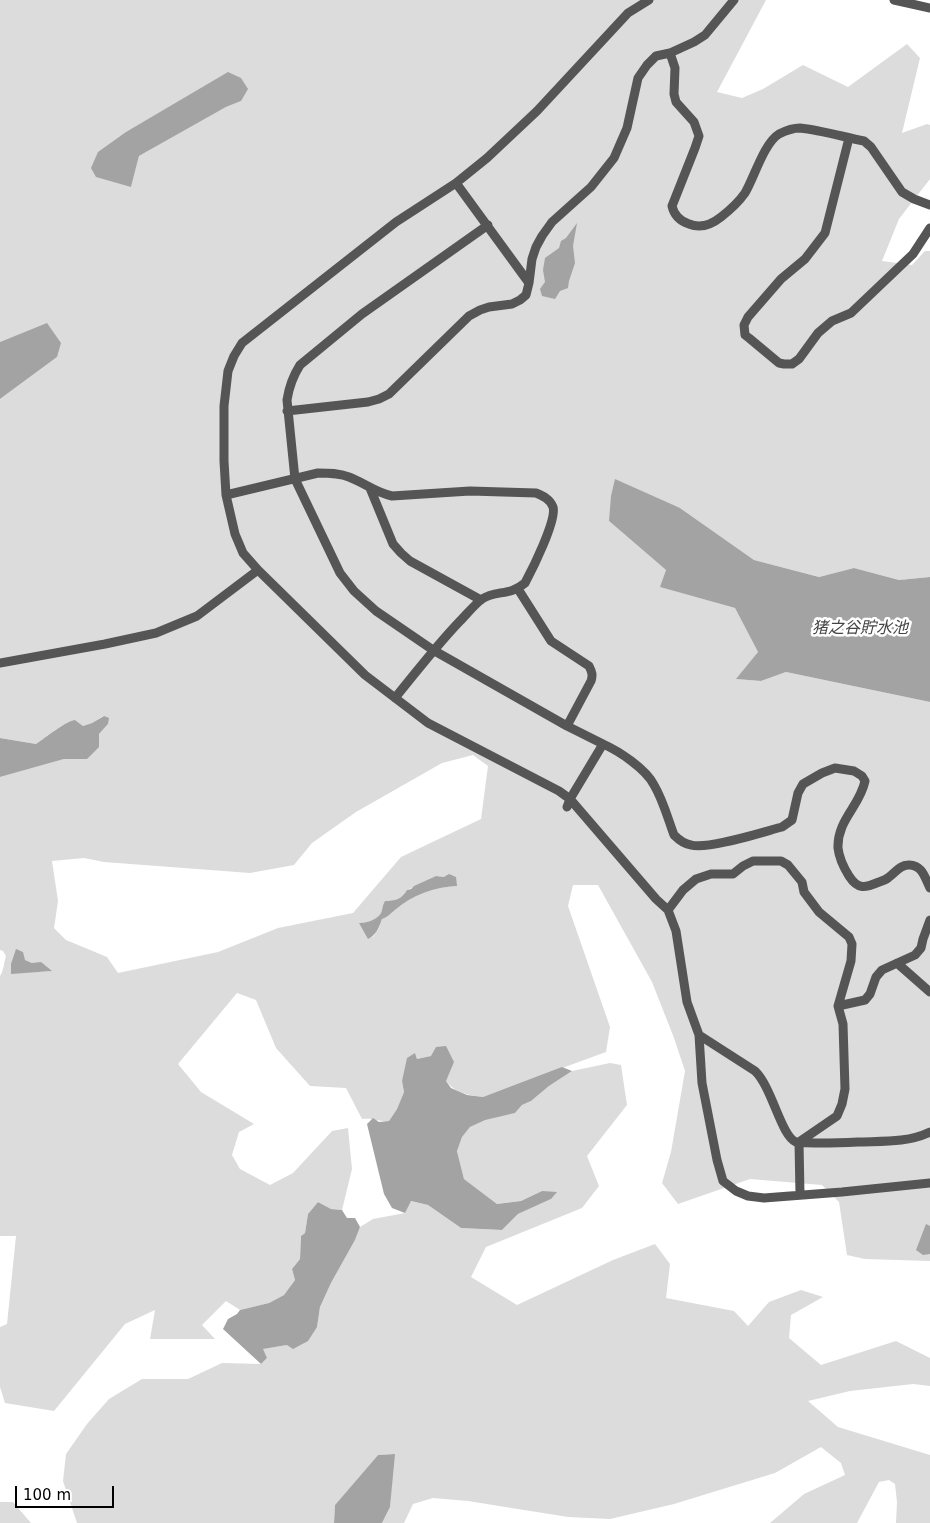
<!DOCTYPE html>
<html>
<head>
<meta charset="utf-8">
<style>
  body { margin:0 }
  #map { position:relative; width:930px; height:1523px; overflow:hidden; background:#fff; font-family:"DejaVu Sans",sans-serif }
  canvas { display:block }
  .scale { position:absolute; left:15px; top:1486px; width:99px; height:22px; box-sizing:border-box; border:2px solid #000; border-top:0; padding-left:6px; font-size:15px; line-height:18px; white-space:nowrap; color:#000; -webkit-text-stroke:4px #fff; paint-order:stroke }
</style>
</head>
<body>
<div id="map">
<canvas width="930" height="1523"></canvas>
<div class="scale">100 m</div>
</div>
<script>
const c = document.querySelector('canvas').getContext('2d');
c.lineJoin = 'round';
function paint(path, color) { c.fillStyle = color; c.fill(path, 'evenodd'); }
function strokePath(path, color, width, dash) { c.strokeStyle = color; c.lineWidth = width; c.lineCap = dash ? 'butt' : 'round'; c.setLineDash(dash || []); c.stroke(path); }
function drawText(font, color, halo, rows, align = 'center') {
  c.font = font + ' "DejaVu Sans","Noto Sans JP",sans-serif'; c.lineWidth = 5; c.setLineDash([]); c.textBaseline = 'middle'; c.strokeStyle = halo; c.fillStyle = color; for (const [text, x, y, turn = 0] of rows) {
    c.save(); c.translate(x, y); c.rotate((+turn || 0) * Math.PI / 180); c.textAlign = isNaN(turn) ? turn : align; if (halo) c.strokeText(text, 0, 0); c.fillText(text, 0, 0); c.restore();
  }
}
paint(new Path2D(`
  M0,0H766L717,92L742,98L763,89L803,65L848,87L907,44L920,58L902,133L927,124L930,125V179L899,219L882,261L912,265L925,251H930V577L899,580L854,568L819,577L754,560L680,508L609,521L666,570L661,587L735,608L758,652L737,679L761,681L786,672L930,702V1261L865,1259L847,1255L839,1202L822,1185L750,1179L678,1204L662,1183L671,1152L685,1071L674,1038L652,982L598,885H573L568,906L610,1027L606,1052L483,1097C448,1093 448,1084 431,1056L417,1059L415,1053L402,1081L404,1092L397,1109L389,1121C379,1122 373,1118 362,1119L346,1088L310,1086L276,1048L256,1000L237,993L178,1064L201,1092L254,1124L239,1132L232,1155L240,1169L270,1185L293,1173L332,1131L348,1128L352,1169L342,1210L331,1209L318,1202L308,1214L305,1233L301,1236L300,1259L292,1269L295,1280L284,1295L269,1303L240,1310L226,1301L202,1325L215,1339H150L155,1310L125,1324L54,1411L5,1403L0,1387V1327L7,1324L16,1236H0V976C4,970 4,962 6,956L3,951L0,950V777L64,759H87L99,734L108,724L103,716L92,723L83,726L75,720C66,721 45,738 36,744L0,738V399L57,357L46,324L0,342ZM241,101L226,107L139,156L131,187L126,132ZM473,755L488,766L481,819L401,857L353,913L278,928L218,952L118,973L107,957L66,940L54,928L58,901L52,861L84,858L104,862L250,873L294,865L312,843L356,812L442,763ZM436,876L444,877L457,886C435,887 411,895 395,910C390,914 388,917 382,919L379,928L373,937L359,923C366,923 378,920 381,913C383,908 382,906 385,901H395L403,896L407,890ZM25,960L51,971L40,972L11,964Z
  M610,1063L621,1065L627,1105L587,1156L599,1186L582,1208L486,1247L471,1277L517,1305L613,1260L655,1244L670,1264L666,1298L734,1311L748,1326L769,1302L801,1290L823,1297L791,1315L789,1338L821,1365L896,1341L930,1358V1386L913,1384L850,1391L808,1401L838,1427L930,1455V1523H896L897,1502L895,1484L889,1480L879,1482L857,1523H770L804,1494L845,1475L841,1463L821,1447L775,1473L674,1504L610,1519L568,1517L468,1501L433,1498L413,1504L404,1523H382L390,1507L394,1454L378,1455L335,1505L334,1523H77L63,1481L66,1454L87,1424L109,1399L142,1379H188L222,1363L261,1364L267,1358L262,1349L287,1345L317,1327L320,1307L331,1283L355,1240L360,1227L373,1219L405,1213L410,1201L428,1205L461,1228L502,1230L518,1214L551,1199L542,1191L521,1201L497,1204L464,1179L457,1150L462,1137L470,1127L485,1119L515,1113L522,1105L531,1101L549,1086L572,1071Z
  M0,1502H13L31,1523H0Z`), '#dcdcdc');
paint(new Path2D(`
  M228,72L241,78L248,89L241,101L226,107L139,156L131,187L96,177L91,168L98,152L126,132Z
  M577,223L573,246L575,263L569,281L568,288L560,291L555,299L542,296L540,289L545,282L543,270L545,258L559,248L561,241L566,238Z
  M47,323L61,343L57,357L0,399V342Z
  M615,479L680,508L754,560L819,577L854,568L899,580L930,577V702L786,672L761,681L736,679L758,652L735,608L660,587L666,570L609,521L611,496Z
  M104,716L109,718L108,724L99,734V747L87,759H64L0,777V738L36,744C45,738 66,721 75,720L83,726L92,723Z
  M449,874L456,877L457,886C435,887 412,895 395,910C390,914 388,917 382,919C379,928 376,935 368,939L359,923C366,923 377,920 381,913C383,908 382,906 385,901C395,901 402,899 407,890L411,889L414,886L436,876L444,877Z
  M16,949L23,952L25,960L32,963L41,962L52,971L11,974V964Z
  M446,1046L454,1062L446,1081L451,1088L467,1095L483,1097L562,1067L572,1071L549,1086L531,1101L522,1105L515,1113L485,1120L470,1127L462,1137L457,1151L464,1179L497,1204L521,1201L542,1191L557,1192L551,1199L518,1214L502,1230L461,1228L428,1205L411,1201L405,1213L392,1208L384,1194L367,1124L373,1118L379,1122L389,1121L397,1109L404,1092L402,1081L407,1058L415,1053L417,1059L431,1056L436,1047Z
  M318,1202L331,1209L342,1210L347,1218H355L360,1227L355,1240L331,1283L320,1307L317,1327L308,1341L293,1349L287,1345L263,1349L267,1358L261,1364L223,1329L228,1319L237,1314L240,1310L269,1303L284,1295L295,1280L292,1269L300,1259L301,1236L305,1233L308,1214Z
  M926,1224L930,1226V1254L923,1255L916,1250Z
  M395,1454L390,1507L382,1523H334L335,1505L378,1455Z`), '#a3a3a3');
strokePath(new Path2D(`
  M894,0L930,8
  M670,53L675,68L674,94L676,102L694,122L699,136L695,148L672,206C674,215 680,221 689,224C701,229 711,225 721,217C730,210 738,203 745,193C754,178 764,143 779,134C785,131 794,128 800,128C820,130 844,137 864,141L871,147L902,192L914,199L930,205
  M849,138L825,233L805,259L781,279L748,317L744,325L745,335L749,338L779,363L784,364H792L799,359L818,333L832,321L851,313L913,254L930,228
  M456,183L529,283
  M488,225L362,314L300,365C293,376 289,387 287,400L295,479L340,573L354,591L376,611L433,650L567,726L603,744
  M287,411L368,402L379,399L389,394L469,316L480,310L489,307L512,304L520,300L526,295L529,283L532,259L536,247L542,236L552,222L591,187L614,158L627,128L638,78L647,65L656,56L670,53L694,42L705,35L734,0
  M370,488L393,544L401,553L410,561L481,600
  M226,495L318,473C329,473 339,473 349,477C365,483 374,492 392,496L470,491L536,493C543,496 550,499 553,507C557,520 532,570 525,583C510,596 496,590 482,599C474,605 467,614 460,621C437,645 416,672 395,698
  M518,589L551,641L589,666C592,672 593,675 591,681L567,726
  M0,663L105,644L156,633L197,616L258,570
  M567,807L570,799L559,791L428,723L365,675L258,570L243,553L235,534L226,495L224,461V406L228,371L234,356L242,343L396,222L456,183L487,158L537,111L628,13L649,0
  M930,888C925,878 922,864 908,865C900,865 895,873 889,877C886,880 882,881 879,882C865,888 858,890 849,876C844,868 839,857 838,848C837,820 860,806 865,781L862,776L854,771L835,768L822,773L803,784L798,793L792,820L782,827C763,832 707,850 691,845C684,844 679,840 674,835C668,819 663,800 654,785C646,769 619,751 603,744L570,799L656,899L668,910L676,931L687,1002L699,1035L702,1083L717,1160L723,1181L736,1191L748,1196L764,1198L842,1192L930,1183
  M668,910L683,890L696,879L711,874H733L743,866L753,861H781L788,865L802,882L804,892L819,912L849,937L852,944L851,961L838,1006L843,1024L845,1089L842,1104L837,1116L799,1142
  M897,963L930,992
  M838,1006L865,1000L870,994L876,977L882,970L915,955L921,948L923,939L930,920
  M699,1035L755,1071C772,1087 781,1136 796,1142C816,1144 837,1143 858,1142C882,1141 907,1143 930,1132
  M799,1142L800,1195`), '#555', 9);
drawText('italic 16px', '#444', '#fff', [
  ["猪之谷貯水池",860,629]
]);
</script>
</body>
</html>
